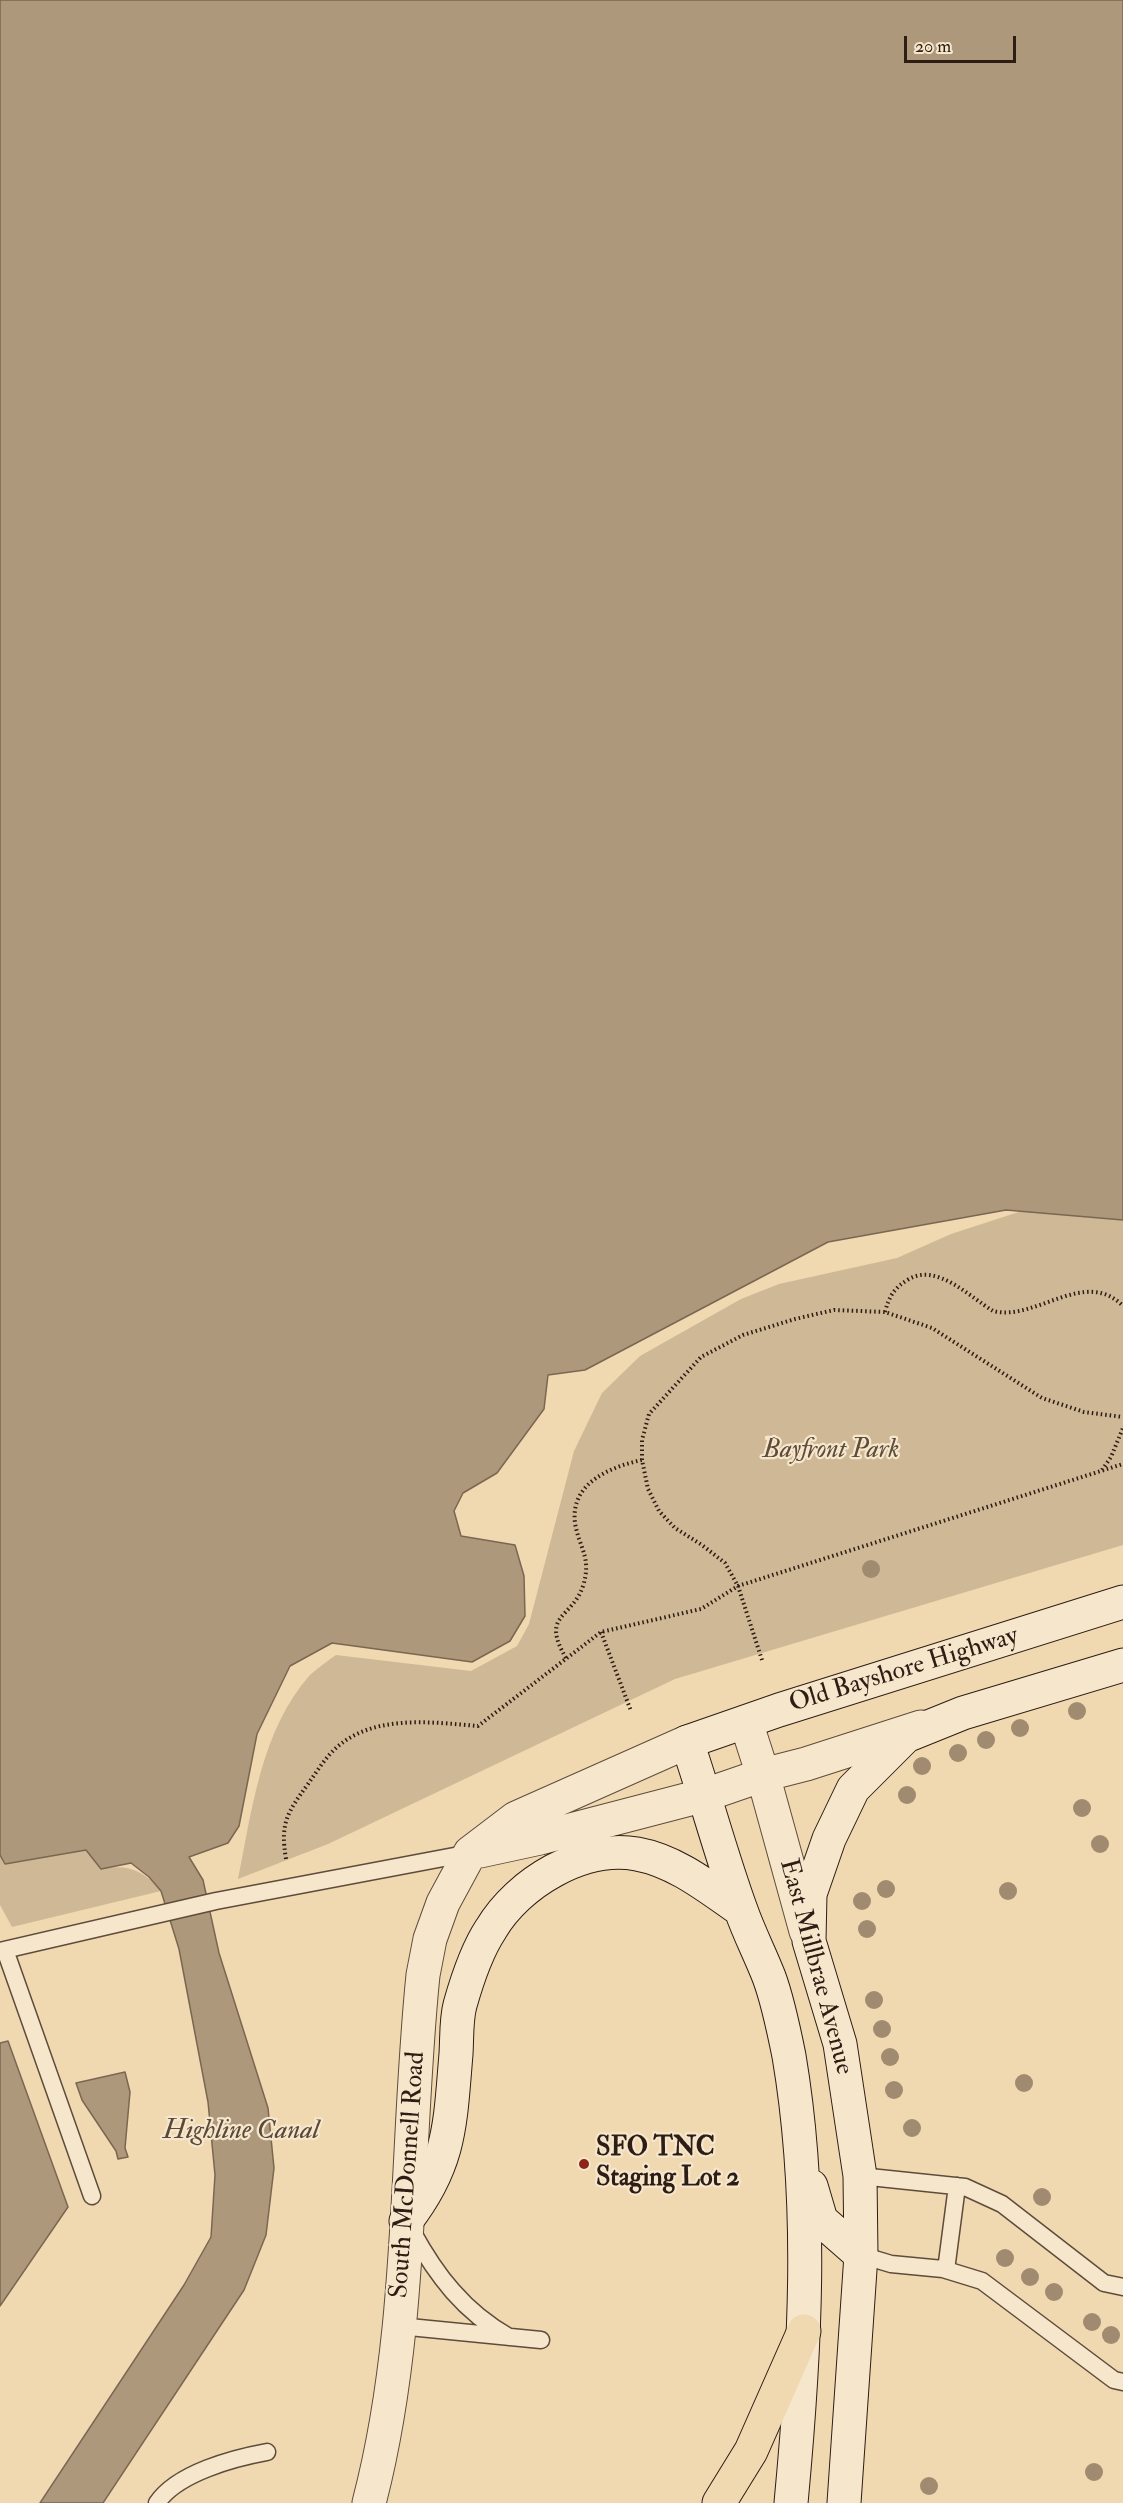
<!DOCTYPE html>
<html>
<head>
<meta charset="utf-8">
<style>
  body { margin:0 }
  #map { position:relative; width:1123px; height:2503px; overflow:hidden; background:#f0d8b1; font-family:"IM FELL Double Pica",serif }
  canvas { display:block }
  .scale { position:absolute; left:904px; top:36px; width:112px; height:27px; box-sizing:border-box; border:3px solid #2d1d14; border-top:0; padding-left:8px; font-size:18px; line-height:21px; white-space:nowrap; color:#2d1d14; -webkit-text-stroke:4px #f5e6cc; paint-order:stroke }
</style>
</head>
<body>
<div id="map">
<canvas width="1123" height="2503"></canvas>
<div class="scale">20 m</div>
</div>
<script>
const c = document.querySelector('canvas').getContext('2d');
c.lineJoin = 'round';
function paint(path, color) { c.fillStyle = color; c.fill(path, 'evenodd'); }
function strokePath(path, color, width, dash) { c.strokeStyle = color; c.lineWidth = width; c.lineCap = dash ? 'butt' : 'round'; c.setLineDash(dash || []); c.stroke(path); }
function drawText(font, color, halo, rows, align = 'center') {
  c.font = font + ' "IM FELL Double Pica",serif'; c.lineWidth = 4.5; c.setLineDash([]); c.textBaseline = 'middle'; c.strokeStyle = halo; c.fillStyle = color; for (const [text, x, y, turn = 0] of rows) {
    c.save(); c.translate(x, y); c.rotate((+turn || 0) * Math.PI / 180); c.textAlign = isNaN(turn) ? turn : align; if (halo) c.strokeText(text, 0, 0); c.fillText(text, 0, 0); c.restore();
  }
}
paint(new Path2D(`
  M1071,1195L1123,1207V1545L675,1679L328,1844L238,1879C252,1810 261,1730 310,1675C318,1668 327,1661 336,1655L471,1671L517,1646L529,1624L574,1451L602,1393L640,1356L741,1299L779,1284L897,1258L951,1234Z
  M0,1804L22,1861L86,1850L101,1869C128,1864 143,1870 161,1891L12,1927L0,1905Z`), '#cfb896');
const water = new Path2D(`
  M0,0H1123V1220L1006,1210L828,1242L585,1370L548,1375L544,1409L497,1473L463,1493L454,1511L461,1536L515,1545L524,1576L525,1616L510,1641L472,1662L332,1643L290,1666L257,1734L239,1826L228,1843L189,1857L203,1880L219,1953L268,2108L274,2168L266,2235L244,2290L103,2503H40L184,2285L211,2237L215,2175L208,2102L179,1949L161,1891L149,1877L131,1863L101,1869L86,1850L5,1864L0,1855Z
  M8,2041L68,2207L0,2306V2043Z
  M125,2072L130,2092L125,2148L128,2157L118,2159L116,2151L82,2100L76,2083Z`);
paint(water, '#ae987c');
strokePath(water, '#7a6752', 1.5);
const service = new Path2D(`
  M5,1950L92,2196
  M0,1951L216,1901L470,1853
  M860,2176L965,2187L1002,2204L1104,2283L1123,2287
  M412,2231C436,2275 464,2312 509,2337
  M861,2255L891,2264L943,2269L982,2281L1114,2380L1123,2382
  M946,2270L957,2186
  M399,2326L541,2340
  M157,2503C177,2473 234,2458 267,2452`);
const tertiary = new Path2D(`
  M746,1722L763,1775L806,1931
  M480,1851L540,1838L705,1795L763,1775L806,1764L921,1727
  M369,2503C414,2331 405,2151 423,1975L430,1939L443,1903L470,1853L516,1818L687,1742`);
const secondary = new Path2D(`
  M811,2186L821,2220L861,2255
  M406,2221C451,2163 450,2124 456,2054C457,2038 456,2020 460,2005C467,1980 477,1950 491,1929C518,1883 583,1844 637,1854C676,1861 709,1888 741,1910
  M791,2503C805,2354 814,2204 789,2056C784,2031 778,2001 769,1977C760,1954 749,1933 741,1910C721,1855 706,1798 687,1742L779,1710L1123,1602
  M844,2503L861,2255L860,2176L840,2044L809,1941L810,1894L829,1839L853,1789L906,1736L963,1713L1123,1665`);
const motorway = new Path2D(`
  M719,2503L751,2451L804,2331`);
strokePath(service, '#5e4c3b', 19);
strokePath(tertiary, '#5e4c3b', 35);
strokePath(secondary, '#2d1d14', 35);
strokePath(motorway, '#2d1d14', 35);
strokePath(new Path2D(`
  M885,1312C889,1296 895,1287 909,1279C937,1263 970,1297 993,1311C1035,1322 1085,1267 1123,1306
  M1102,1470L1111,1457L1123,1428
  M601,1632L631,1711
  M566,1658C540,1614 572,1619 583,1586C592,1557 579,1548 575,1523C570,1483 610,1467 642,1460
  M762,1660L738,1586L725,1563L702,1545L675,1528L659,1511L648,1489L642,1460V1440L649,1414L701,1357L743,1335L795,1319L834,1310L885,1312L932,1328L1042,1398L1084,1412L1123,1417
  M286,1859C280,1823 287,1813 308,1784C315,1774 322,1763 330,1754C367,1713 429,1722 478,1726L601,1632L701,1609L738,1586L1123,1464`), '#2d1d14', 4, [1.5, 3]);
strokePath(service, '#f5e6cc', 16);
strokePath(tertiary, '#f5e6cc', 33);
strokePath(secondary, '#f5e6cc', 33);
strokePath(motorway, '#f0d8b1', 33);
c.fillStyle = '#a08b70';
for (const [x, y] of [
  [871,1569],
  [1077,1711],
  [1020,1728],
  [986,1740],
  [958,1753],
  [922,1766],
  [907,1795],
  [1082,1808],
  [1100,1844],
  [886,1889],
  [1008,1891],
  [862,1901],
  [867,1929],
  [874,2000],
  [882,2029],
  [890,2057],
  [1024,2083],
  [894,2090],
  [912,2128],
  [1042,2197],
  [1005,2258],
  [1030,2277],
  [1054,2292],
  [1092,2322],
  [1111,2335],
  [1094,2472],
  [929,2486]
]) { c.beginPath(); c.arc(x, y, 9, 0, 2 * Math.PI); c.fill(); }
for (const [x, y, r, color] of [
  [584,2164,6,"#8f2418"]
]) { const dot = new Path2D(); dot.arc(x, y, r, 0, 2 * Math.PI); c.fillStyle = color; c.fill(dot); strokePath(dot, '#f5e6cc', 2); }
drawText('italic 26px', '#5e4c3b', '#f5e6cc', [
  ["Bayfront Park",831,1451]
]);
drawText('26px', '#2d1d14', '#f5e6cc', [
  ["Old Bayshore Highway",904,1671,-17],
  ["East Millbrae Avenue",815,1967,75],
  ["South McDonnell Road",409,2175,-86]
]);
drawText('bold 26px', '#2d1d14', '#f5e6cc', [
  ["SFO TNC",596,2149],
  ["Staging Lot 2",596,2179]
], 'left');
drawText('italic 27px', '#5a4838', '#f5e6cc', [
  ["Highline Canal",241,2132]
]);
</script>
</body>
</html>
